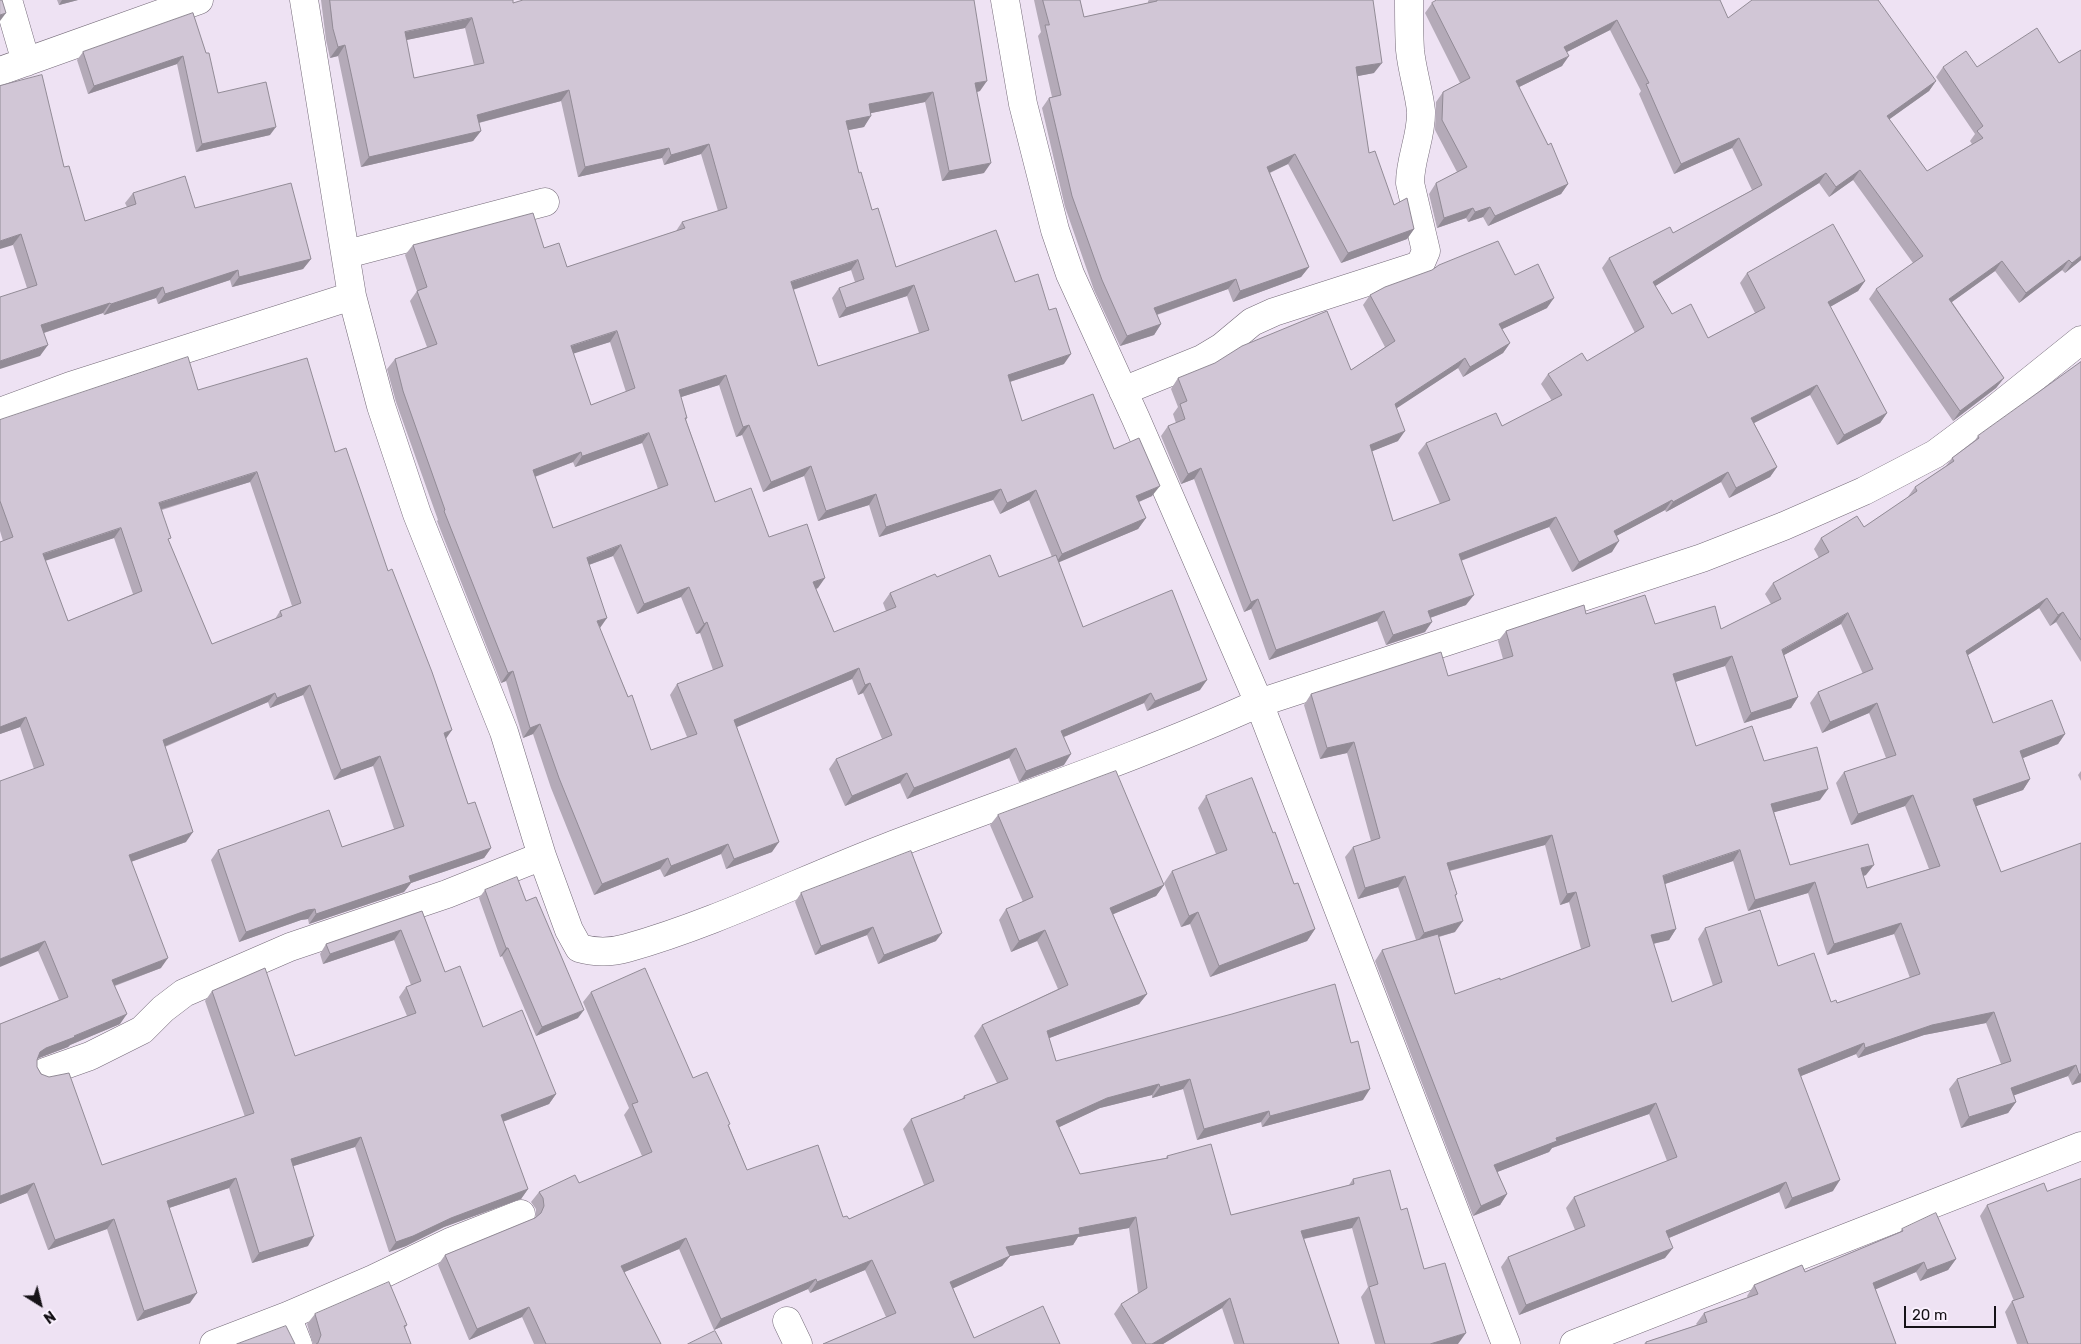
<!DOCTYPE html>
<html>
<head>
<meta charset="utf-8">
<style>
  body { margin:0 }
  #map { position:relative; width:2081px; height:1344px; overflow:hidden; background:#eee2f3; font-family:Rubik,sans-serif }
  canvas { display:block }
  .north { position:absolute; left:15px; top:1279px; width:50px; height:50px; -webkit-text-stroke:4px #faf1fe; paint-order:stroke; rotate:144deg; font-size:14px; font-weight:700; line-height:20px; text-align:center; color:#161217 }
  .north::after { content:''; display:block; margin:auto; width:18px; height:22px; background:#161217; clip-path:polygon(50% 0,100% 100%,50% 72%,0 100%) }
  .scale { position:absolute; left:1904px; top:1306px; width:92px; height:22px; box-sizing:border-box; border:2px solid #161217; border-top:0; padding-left:6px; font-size:15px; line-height:18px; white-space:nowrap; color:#161217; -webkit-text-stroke:4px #faf1fe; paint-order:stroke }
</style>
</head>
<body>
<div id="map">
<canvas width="2081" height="1344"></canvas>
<div class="north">N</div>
<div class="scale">20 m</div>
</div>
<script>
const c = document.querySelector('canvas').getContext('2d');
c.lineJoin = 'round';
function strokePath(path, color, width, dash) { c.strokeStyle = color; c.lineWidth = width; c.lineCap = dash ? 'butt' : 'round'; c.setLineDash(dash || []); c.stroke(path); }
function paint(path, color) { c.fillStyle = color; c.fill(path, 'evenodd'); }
const minor = new Path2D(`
  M8,0L26,62
  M304,0L352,296L381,406L417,514L504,732L542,856L569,930L579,948C596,953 610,953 627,948C716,923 799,881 885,848C1010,800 1137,758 1259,703L1702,558L1784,526L1864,491L1935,454L1994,410L2081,340
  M1005,0L1023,104L1055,230L1070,274L1136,419L1259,703L1506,1344
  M0,71L199,0
  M347,254L545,202
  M1123,391L1202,359L1222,347L1252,322L1274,312L1420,265L1426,251L1410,183C1410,158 1422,136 1421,111C1419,91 1412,71 1410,50C1409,34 1409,17 1409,0
  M0,412L70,386L352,296
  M45,1072L90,1056L142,1030L163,1009L184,993L290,947L447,894L542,856
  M287,1316L298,1344
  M787,1321L798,1344
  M214,1344L287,1316L373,1279L450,1242L521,1214
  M1574,1344L2081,1146`);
strokePath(minor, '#746a78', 29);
strokePath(minor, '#fff', 28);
paint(new Path2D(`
  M57,0H78L59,5Z
  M321,0H513V3L980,91L977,92L984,173L942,181L925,102L871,113L864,127L848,130L859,173L872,210L896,267L1015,282L1064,364L1010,382L1022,421L1114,449L1152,496L1139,502L1146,518L1138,529L1058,562L1083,627L1200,690L1147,711L1144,703L1064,737V765L1019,782L1009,758L907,799L900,783L845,806L829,769L836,759L882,739L863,693L858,695L852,679L737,727L772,852L726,869L721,854L664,877L660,869L594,895L551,788L533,734L523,738L506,681L501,683L437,521L438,520L396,402L387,369L395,359L427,347L410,301L417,291L405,255L413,245L544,248L567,267L676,231L682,222L718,211L701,154L664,165L662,158L578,177L561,101L479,123L481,131L473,141L361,167L338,56L330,58L326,40ZM465,28L474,65L414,78L406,40ZM851,270L855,282L839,288L832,298L839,318L907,296L919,333L818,366L793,290ZM610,342L626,392L591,405L573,353ZM719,385L736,437L742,435L763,492L804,476L818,521L869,505L879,537L993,500L1000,514L1029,500L1052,557L999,577H937L890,593L883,603L886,611L834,632L816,589L818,588L769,537L715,502L686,420L687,418L681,397ZM642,443L658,489L553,528L535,477L573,462L575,467ZM613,556L637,614L681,597L696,634L700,633L713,670L677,684L670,695L687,737L651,750L599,628L589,565Z
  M1034,0H1080L1084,17L1148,3V1L1149,0H1373L1374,73L1357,76L1369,153L1394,205L1414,229L1407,239L1341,263L1288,164L1270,173L1309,267L1301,277L1233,302L1228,289L1157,315L1161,324L1154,335L1120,346L1094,290L1065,207L1042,108L1049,98L1052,97L1038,36L1041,32Z
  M1432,3L1728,18L1936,81L1929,91L1889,119L1927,171L1972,144L1970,141L1975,134L1936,77L1943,67H1977L2059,63L2081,50V260L2065,273L2062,270L2019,303L1995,271L1952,302L2004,378L1996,388L1953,421L1869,299L1876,289L1913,263L1853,180L1829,197L1819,183L1655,286L1672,314L1708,338L1755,313L1740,283L1747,273L1865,281L1858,291L1830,307L1887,413L1880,423L1837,445L1810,395L1754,423L1777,467L1770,477L1729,498L1721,482L1666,512L1665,510L1616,536L1612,552L1572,572L1549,527L1461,561L1466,605L1430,618L1425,632L1386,645L1377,621L1269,660L1251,609L1244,612L1194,479L1181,484L1161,436L1168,426L1176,423L1173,414L1178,407L1171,389L1178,378L1351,370L1385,347L1363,305L1370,295L1515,275L1547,308L1502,329L1510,343L1503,353L1463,377L1458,368L1396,408L1398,441L1372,451L1393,521L1440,504L1418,453L1426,443L1502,426L1552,401L1541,384L1548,374L1587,361L1635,333L1602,268L1609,258L1673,233L1752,190L1732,148L1674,174L1639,94L1641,91L1610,30L1567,52L1562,66L1519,87L1568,184L1561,194L1488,226L1483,217L1468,222L1466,218L1437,228L1429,194L1436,183L1457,172L1435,130L1436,102L1443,92L1460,83L1425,13Z
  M193,13L218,93L270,135L196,152L177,64L88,94L77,60L83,52Z
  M64,167L85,221L127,207L125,203L133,193L195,208L311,259L303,269L232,287L230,280L158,304L156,298L104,315L103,313L44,333L40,356L27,288L13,245Z
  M2081,362V662L2056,622L2050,626L2039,608L1968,655L1993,723L2065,734L2058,744L2023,758L2030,779L2023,790L1976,806L2001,872L2081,843V1082L2072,1085L2068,1076L2014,1095L2016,1102L2008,1113L1961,1128L1949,1089L1957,1079L2001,1064L1986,1023L1924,1035L1858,1058L1856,1054L1801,1076L1833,1191L1785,1209L1779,1192L1669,1238L1665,1258L1519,1315L1501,1267L1508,1257L1575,1230L1566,1208L1574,1197L1667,1161L1649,1114L1552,1148L1549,1152L1497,1172L1507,1194L1500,1205L1473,1216L1375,961L1382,950L1416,940L1398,887L1358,899L1345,857L1353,847L1371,841L1347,753L1320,759L1304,705L1311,694L1448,676L1503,659L1498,641L1506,631L1586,614L1655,624L1721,629L1771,604L1765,594L1773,583L1819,558L1814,549L1821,538L1864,527L1907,498L1915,487L1946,466L1952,458L1975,440L1978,436ZM1841,624L1863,674L1818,692L1810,703L1822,733L1869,713L1886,758L1844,772L1836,783L1851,825L1905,806L1929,869L1867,888L1863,876L1866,875L1790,865L1774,812L1820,800L1764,761L1696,746L1675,682L1725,666L1744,723L1791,708L1798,697L1784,655ZM1545,845L1560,905L1569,902L1581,949L1500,980L1455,994L1439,937L1455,932V897L1457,894L1450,871ZM1733,861L1748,911L1808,893L1827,955L1894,934L1910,978L1837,1003L1831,1002L1778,966L1705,928L1698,939L1713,986L1672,1002L1653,944L1669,940L1676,929L1665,884Z
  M198,390L335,452L446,739L468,804L491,848L484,858L411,883L404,892L309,924L308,919L301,920L239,942L211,860L218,850L342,847L394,829L373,766L334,780L303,695L270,708L268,702L165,747L186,842L131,862L161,968L115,986L120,1024L70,1045L68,1047L39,1058L37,1060V1067L102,1165L245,1117L205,1001L212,991L295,1056L407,1016L399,997L406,987L411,985L394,940L323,964L320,954L326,944L422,911L445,972L483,1027L556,1094L549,1104L503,1122L528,1189L521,1199L444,1227L406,1246L389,1252L355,1147L293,1166L308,1246L252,1263L229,1188L169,1208L190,1303L137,1321L107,1229L48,1250L27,1193L0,1204V1024L59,1000L38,951L34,769L20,727L0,734V542L3,541L0,531V420ZM250,482L292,606L280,611L275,619L212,644L169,542L162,510ZM114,538L133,594L68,621L45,560Z
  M2081,771V781L2078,775Z
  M1206,796L1273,833L1294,884L1315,929L1307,941L1210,977L1190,924L1181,927L1164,883L1172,871L1216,854L1198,808Z
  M998,815L1164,885L1156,896L1113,914L1147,994L1139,1004L1049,1038L1056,1061L1363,1100L1262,1127L1261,1122L1197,1140L1183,1089L1152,1098V1095L1100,1108L1059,1127L1080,1174L1166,1158L1167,1156L1231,1215L1349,1185L1353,1179L1401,1210L1424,1269L1458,1344H1375L1361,1297L1368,1287L1352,1228L1304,1239L1339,1344H1234L1222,1308L1163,1344H1132L1114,1314L1121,1304L1138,1293L1129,1228L1078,1237L1073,1245L1010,1256L1002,1266L953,1288L974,1338L823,1344L886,1317L865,1270L810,1293L808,1289L714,1330L679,1249L624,1272L661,1344H534L522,1317L469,1340L438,1265L445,1255L535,1218L536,1216V1209L531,1202L539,1192L579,1183L642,1156L624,1115L629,1108L583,1002L591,992L693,1078L729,1126L747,1170L843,1217L849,1219L924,1185L903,1129L911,1119L962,1099L964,1096L997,1083L974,1036L982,1025L1058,989L1037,941L1011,952L999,920L1006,909L1023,902L990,825Z
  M485,890L526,901L578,1018L536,1036L502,956L500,957L479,898Z
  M801,893L936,941L878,964L867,935L815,955L795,902Z
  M2047,1191L2081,1344H2017L2005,1312L2012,1301H2014L1980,1216L1987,1205Z
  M1902,1229L1956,1259L1948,1270L1920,1281L1916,1272L1875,1289L1896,1344H1644L1646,1342L1697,1325L1696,1324L1704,1313L1748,1298L1747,1296L1754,1285L1805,1272L1900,1232Z
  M315,1314L407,1325L405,1328L411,1344H313L307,1324Z`), '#b4aab8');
paint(new Path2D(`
  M62,0H78L59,5Z
  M6,13L0,21V15Z
  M472,18L465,28L397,42L405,32Z
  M1617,20L1610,30L1557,57L1564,47Z
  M345,45L338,56L330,58L338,47Z
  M183,56L177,64L88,94L94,86Z
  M1569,56L1562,66L1509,92L1516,81Z
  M1382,63L1374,73L1348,78L1356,67Z
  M987,81L980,91L968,94L975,83Z
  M1936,81L1929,91L1880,126L1887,116Z
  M569,90L561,101L470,125L477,115Z
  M933,92L925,102L862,115L869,104Z
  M871,116L864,127L839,132L846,121Z
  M276,127L270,135L196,152L202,144Z
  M481,131L473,141L361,167L369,157Z
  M1739,138L1732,148L1674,174L1681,164Z
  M709,144L701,154L664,165L671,155Z
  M669,148L662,158L578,177L585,167Z
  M1295,154L1288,164L1260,177L1267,167Z
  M991,163L984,173L942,181L949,171Z
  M1860,170L1853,180L1829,197L1836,187Z
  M1826,173L1819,183L1646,292L1653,282Z
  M1568,184L1561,194L1488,226L1495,216Z
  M1490,207L1483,217L1468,222L1475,212Z
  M1473,208L1466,218L1437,228L1444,218Z
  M1414,229L1407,239L1341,263L1348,253Z
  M21,234L13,245L0,249V241Z
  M2081,256V260L2065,273L2072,263Z
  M311,259L303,269L232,287L239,277Z
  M858,260L851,270L783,293L791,282Z
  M2069,260L2062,270L2019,303L2026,293Z
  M2002,261L1995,271L1942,309L1949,299Z
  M1309,267L1301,277L1233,302L1240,291Z
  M238,270L230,280L158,304L165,294Z
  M1236,279L1228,289L1147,318L1154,308Z
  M1865,281L1858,291L1821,312L1828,302Z
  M914,285L907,296L839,318L846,308Z
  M163,287L156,298L104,315L111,304Z
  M1554,298L1547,308L1492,334L1499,324Z
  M110,303L103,313L34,336L41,325Z
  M1161,324L1154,335L1120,346L1127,336Z
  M617,331L610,342L563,357L571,346Z
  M1510,343L1503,353L1463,377L1470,367Z
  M48,345L40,356L0,369V361Z
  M1071,354L1064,364L1000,385L1008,375Z
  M1465,358L1458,368L1388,414L1395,404Z
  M726,375L719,385L672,400L679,390Z
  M2004,378L1996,388L1953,421L1960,411Z
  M1817,385L1810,395L1744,428L1751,418Z
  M1887,413L1880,423L1837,445L1844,435Z
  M749,425L742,435L736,437L743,427Z
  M1405,431L1398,441L1363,455L1370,445Z
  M649,433L642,443L575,467L582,456Z
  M581,452L573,462L526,480L533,470Z
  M811,466L804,476L763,492L771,482Z
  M1777,467L1770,477L1729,498L1736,488Z
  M1201,468L1194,479L1181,484L1188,474Z
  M257,472L250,482L152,512L159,503Z
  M1728,472L1721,482L1666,512L1673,502Z
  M1160,486L1152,496L1129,506L1136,496Z
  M1001,489L993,500L879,537L886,527Z
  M1036,490L1029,500L1000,514L1007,503Z
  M876,494L869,505L818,521L826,511Z
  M1672,500L1665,510L1607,541L1614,531Z
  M1556,517L1549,527L1452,564L1459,554Z
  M1146,518L1138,529L1055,564L1062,554Z
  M121,528L114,538L36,564L43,554Z
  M1619,541L1612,552L1572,572L1579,562Z
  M621,545L613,556L580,568L587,558Z
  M825,578L818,588L806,592L813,582Z
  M689,587L681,597L637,614L644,604Z
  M1474,595L1466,605L1421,621L1428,611Z
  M2047,598L2039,608L1959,661L1966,651Z
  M1258,599L1251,609L1244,612L1251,602Z
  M1384,611L1377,621L1269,660L1276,650Z
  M2063,612L2056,622L2050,626L2058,615Z
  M1848,613L1841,624L1775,660L1782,650Z
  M607,618L600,628L597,621Z
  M707,622L700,633L696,634L704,624Z
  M1432,622L1425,632L1386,645L1393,635Z
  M1732,656L1725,666L1666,685L1673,674Z
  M859,668L852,679L727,731L734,720Z
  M513,671L506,681L501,683L508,673Z
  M1207,680L1200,690L1147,711L1155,701Z
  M870,683L863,693L858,695L865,685Z
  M310,685L303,695L270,708L277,698Z
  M275,693L268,702L156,750L163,740Z
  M1151,693L1144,703L1054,741L1061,731Z
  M1798,697L1791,708L1744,723L1751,713Z
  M1877,703L1869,713L1822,733L1830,722Z
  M26,717L20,727L0,734V727Z
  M540,724L533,734L523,738L530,728Z
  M452,730L445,740L444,733Z
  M2065,734L2058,744L2013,762L2020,751Z
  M1354,742L1347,753L1320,759L1327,748Z
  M1016,748L1009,758L907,799L914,788Z
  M1071,754L1064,765L1019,782L1026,771Z
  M380,756L373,766L334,780L341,770Z
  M907,773L900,783L845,806L852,796Z
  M2030,779L2023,790L1965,810L1973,799Z
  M1828,789L1820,800L1764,815L1771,804Z
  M1913,795L1905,806L1851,825L1858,814Z
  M193,832L186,842L122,865L129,855Z
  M1552,835L1545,845L1440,873L1447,863Z
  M779,842L772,852L726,869L734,859Z
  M728,844L721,854L664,877L671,866Z
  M491,848L484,858L411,883L404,892L309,924L316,914L409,876Z
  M1740,850L1733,861L1656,887L1663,876Z
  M668,858L660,869L594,895L602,884Z
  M1874,865L1866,875L1854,879L1861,868Z
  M1405,876L1398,887L1358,899L1365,888Z
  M1815,882L1808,893L1748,911L1755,900Z
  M1164,885L1156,896L1102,919L1110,908Z
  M1576,892L1569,902L1560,905L1567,894Z
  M315,909L308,919L301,920L239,942L246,932L308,910Z
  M1198,912L1190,924L1181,927L1189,916Z
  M1463,921L1455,932L1416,943L1424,933Z
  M1901,923L1894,934L1827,955L1834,944Z
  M873,927L867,935L815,955L821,946Z
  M1315,929L1307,941L1210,977L1219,966Z
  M1676,929L1669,940L1643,946L1651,935Z
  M401,930L394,940L323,964L330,954Z
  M1045,930L1037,941L1011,952L1019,941Z
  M942,933L936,941L878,964L884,955Z
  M45,941L38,951L0,967V959Z
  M506,948H508L502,956L500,957Z
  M168,958L161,968L105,989L112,980Z
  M1147,994L1139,1004L1039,1042L1047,1031Z
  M584,1010L578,1018L536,1036L542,1027Z
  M1994,1012L1986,1023L1924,1035L1858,1058L1865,1048L1932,1025Z
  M127,1014L120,1024L70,1045L68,1047L39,1058L33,1062L40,1052L46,1048Z
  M1864,1043L1856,1054L1791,1080L1798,1069Z
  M2076,1065L2068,1076L2004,1099L2011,1088Z
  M2079,1074H2081V1082L2072,1085Z
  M1190,1079L1183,1089L1152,1098L1160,1087Z
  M1159,1084L1152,1095L1100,1108L1049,1132L1056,1121L1107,1098Z
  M1370,1089L1363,1100L1262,1127L1270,1116Z
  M556,1094L549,1104L494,1125L501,1115Z
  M2016,1102L2008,1113L1961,1128L1969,1117Z
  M1656,1103L1649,1114L1552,1148L1549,1152L1487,1176L1494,1165L1556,1138Z
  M1269,1111L1261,1122L1197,1140L1204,1129Z
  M361,1137L355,1147L284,1169L291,1159Z
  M236,1178L229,1188L160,1211L167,1201Z
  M1840,1180L1833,1191L1785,1209L1792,1198Z
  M1786,1182L1779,1192L1659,1242L1666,1231Z
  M34,1183L27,1193L0,1204V1196Z
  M528,1189L521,1199L444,1227L406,1246L389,1252L396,1242L451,1218Z
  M1507,1194L1500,1205L1473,1216L1481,1206Z
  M1136,1217L1129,1228L1078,1237L1073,1245L1010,1256L1002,1266L943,1293L950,1282L1006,1247L1079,1228Z
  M1359,1217L1352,1228L1293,1241L1301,1231Z
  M114,1219L107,1229L48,1250L55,1240Z
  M314,1236L308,1246L252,1263L259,1253Z
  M686,1238L679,1249L613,1277L621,1266Z
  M1673,1248L1665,1258L1519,1315L1526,1305Z
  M1956,1259L1948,1270L1920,1281L1927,1270Z
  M872,1260L865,1270L810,1293L817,1282Z
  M1924,1262L1916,1272L1865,1294L1873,1283Z
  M816,1279L808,1289L714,1330L721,1319Z
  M197,1293L190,1303L137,1321L144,1311Z
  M1230,1298L1222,1308L1163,1344H1152Z
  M529,1307L522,1317L469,1340L477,1329Z
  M1466,1333L1458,1344H1430Z`), '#928b96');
const building = new Path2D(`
  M0,0H2L6,13L0,15Z
  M330,0H513V3L523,0H974L987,81L975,83L991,163L949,171L933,92L869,104L871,116L846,121L859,173L861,172L872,210L878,208L896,267L996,230L1015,282L1038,274L1049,310L1056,308L1071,354L1008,375L1022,421L1093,394L1114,449L1139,438L1160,486L1136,496L1146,518L1062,554L1036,490L1007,503L1001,489L886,527L876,494L826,511L811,466L771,482L749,425L743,427L726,375L679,390L687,418H685L715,502L751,488L769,537L807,524L825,578L813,582L834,632L896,607L890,593L935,574L937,577L990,555L999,577L1056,555L1083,627L1172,590L1207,680L1155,701L1151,693L1061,731L1071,754L1026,771L1016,748L914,788L907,773L852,796L836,759L892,735L870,683L865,685L859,668L734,720L779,842L734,859L728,844L671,866L668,858L602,884L559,778L540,724L530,728L513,671L508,673L444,511L445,510L403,391L395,359L437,344L417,291L427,287L413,245L533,213L544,248L559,243L567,267L685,228L682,222L727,208L709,144L671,155L669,148L585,167L569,90L477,115L481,131L369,157L345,45L338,47L333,29ZM472,18L484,63L414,78L405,32ZM858,260L864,279L839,288L846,308L914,285L929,330L818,366L791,282ZM617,331L635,388L591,405L571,346ZM649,433L668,485L553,528L533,470L581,452L582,456ZM621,545L644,604L689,587L704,624L707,622L723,666L677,684L697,734L651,750L632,695L628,697L597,621L607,618L587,558Z
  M1043,0H1080L1084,17L1157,1V0H1373L1382,63L1356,67L1369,153L1375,151L1394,205L1407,198L1414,229L1348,253L1295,154L1267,167L1309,267L1240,291L1236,279L1154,308L1161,324L1127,336L1102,280L1072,196L1049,98L1061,95L1045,25H1049Z
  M1437,0H1720L1728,18L1752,0H1878L1936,81L1887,116L1927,171L1983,138L1977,131L1983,126L1943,67L1966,51L1977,67L2037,28L2059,63L2081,50V256L2072,263L2069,260L2026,293L2002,261L1949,299L2004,378L1960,411L1876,289L1923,256L1860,170L1836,187L1826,173L1653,282L1672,314L1691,304L1708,338L1765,308L1747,273L1833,224L1865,281L1828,302L1887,413L1844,435L1817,385L1751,418L1777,467L1736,488L1728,472L1673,502L1672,500L1614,531L1619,541L1579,562L1556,517L1459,554L1474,595L1428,611L1432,622L1393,635L1384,611L1276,650L1258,599L1251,602L1201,468L1188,474L1168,426L1185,419L1180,404L1187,401L1178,378L1215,363L1242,346L1327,311L1351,370L1395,341L1370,295L1385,287L1432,270L1439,265L1498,241L1515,275L1538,264L1554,298L1499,324L1510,343L1470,367L1465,358L1395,404L1405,431L1370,445L1393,521L1450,500L1426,443L1496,413L1502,426L1562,395L1548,374L1582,353L1587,361L1644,327L1609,258L1670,227L1673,233L1762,185L1739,138L1681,164L1646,84L1649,83L1617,20L1564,47L1569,56L1516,81L1548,145L1551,143L1568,184L1495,216L1490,207L1475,212L1473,208L1444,218L1436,183L1467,167L1442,120L1443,92L1470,78L1432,3Z
  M193,13L206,53H209L218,93L266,82L276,127L202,144L183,56L94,86L83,52Z
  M42,75L64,167L69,166L85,221L136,204L133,193L185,176L195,208L291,183L311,259L239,277L238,270L165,294L163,287L111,304L110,303L41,325L48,345L0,361V297L37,285L21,234L0,241V86Z
  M188,357L198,390L307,358L335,452L346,448L388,571L392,569L432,672L452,730L444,733L468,804L475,802L491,848L409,876L411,882L316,914L315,909L308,910L246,932L218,850L329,810L342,847L404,826L380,756L341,770L310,685L277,698L275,693L163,740L193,832L129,855L168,958L112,980L127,1014L74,1036L75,1037L46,1048L40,1052L37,1060V1067L41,1074L49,1077L69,1073L102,1165L254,1113L212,991L265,968L295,1056L416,1013L406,987L421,981L401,930L330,954L326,944L422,911L445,972L460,966L483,1027L522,1010L556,1094L501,1115L528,1189L451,1218L413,1236L396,1242L361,1137L291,1159L314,1236L259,1253L236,1178L167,1201L197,1293L144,1311L114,1219L55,1240L34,1183L0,1196V1024L68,997L45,941L0,959V781L44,765L26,717L0,727V542L13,537L0,501V420ZM257,472L301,603L280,611L282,616L212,644L168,539L171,538L159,503ZM121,528L142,591L68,621L43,554Z
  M2081,362V640L2063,612L2058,615L2047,598L1966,651L1993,723L2052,700L2065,734L2020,751L2030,779L1973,799L2001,872L2081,843V1074H2079L2076,1065L2011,1088L2016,1102L1969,1117L1957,1079L2011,1061L1994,1012L1932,1025L1865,1048L1864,1043L1798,1069L1840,1180L1792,1198L1786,1182L1666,1231L1673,1248L1526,1305L1508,1257L1585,1226L1574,1197L1677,1157L1656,1103L1556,1138L1557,1141L1494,1165L1507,1194L1481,1206L1382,950L1438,934L1455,994L1500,978V980L1590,946L1576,892L1567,894L1552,835L1447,863L1457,894L1455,895L1463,921L1424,933L1405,876L1365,888L1353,847L1380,838L1354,742L1327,748L1311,694L1441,652L1448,676L1513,656L1506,631L1584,605L1586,614L1645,595L1655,624L1715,606L1721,629L1781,599L1773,583L1829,552L1821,538L1857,516L1864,527L1917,491L1915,487L1954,461L1952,458L1979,438L1978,436ZM1848,613L1873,669L1818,692L1830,722L1877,703L1896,755L1844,772L1858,814L1913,795L1940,866L1867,888L1861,868L1874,865L1868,844L1790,865L1771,804L1828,789L1817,747L1764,761L1752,726L1696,746L1673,674L1732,656L1751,713L1798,697L1782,650ZM1740,850L1755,900L1815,882L1834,944L1901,923L1920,974L1837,1003L1836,1000L1831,1002L1814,953L1778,966L1760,910L1705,928L1722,982L1672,1002L1651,935L1676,929L1663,876Z
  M1116,771L1164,885L1110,908L1147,994L1047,1031L1056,1061L1232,1014L1335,984L1351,1043L1358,1041L1370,1089L1270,1116L1269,1111L1204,1129L1190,1079L1160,1087L1159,1084L1107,1098L1056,1121L1080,1174L1168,1158L1167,1156L1211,1144L1231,1215L1354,1184L1353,1179L1390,1170L1401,1210L1407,1208L1424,1269L1445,1263L1466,1333L1430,1344H1385L1369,1287L1378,1284L1359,1217L1301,1231L1339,1344H1244L1230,1298L1152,1344H1146L1121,1304L1147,1288L1136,1217L1079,1228L1080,1234L1006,1247L1010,1256L950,1282L974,1338L1043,1306L1060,1344H823L896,1313L872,1260L817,1282L816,1279L721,1319L686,1238L621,1266L661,1344H546L529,1307L477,1329L445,1255L535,1218L541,1213L544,1206L543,1198L539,1192L575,1175L579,1183L652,1152L632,1104L638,1102L591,992L645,968L693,1078L707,1072L730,1124L728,1125L747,1170L818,1145L843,1217L847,1216L849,1219L934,1181L911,1119L965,1098L964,1096L1008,1079L982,1025L1068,985L1045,930L1019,941L1006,909L1033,897L998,815Z
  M1252,778L1273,833L1275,832L1294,884L1298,883L1315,929L1219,966L1198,912L1189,916L1172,871L1227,850L1206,796Z
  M911,851L942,933L884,955L873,927L821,946L801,893Z
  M517,877L526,901L536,897L584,1010L542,1027L508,948H506L485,890Z
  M2081,1179V1344H2028L2012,1301L2024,1297L1987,1205L2044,1183L2047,1191Z
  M1936,1213L1956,1259L1927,1270L1924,1262L1873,1283L1896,1344H1646V1342L1707,1322L1704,1313L1758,1294L1754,1285L1802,1265L1805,1272L1903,1231L1902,1229Z
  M389,1282L407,1325L404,1326L411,1344H316L318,1343L321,1335L315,1314Z
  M286,1326L295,1344H237Z
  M715,1331L722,1344H688Z`);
paint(building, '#d1c6d6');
strokePath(building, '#928b96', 1);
</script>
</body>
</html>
